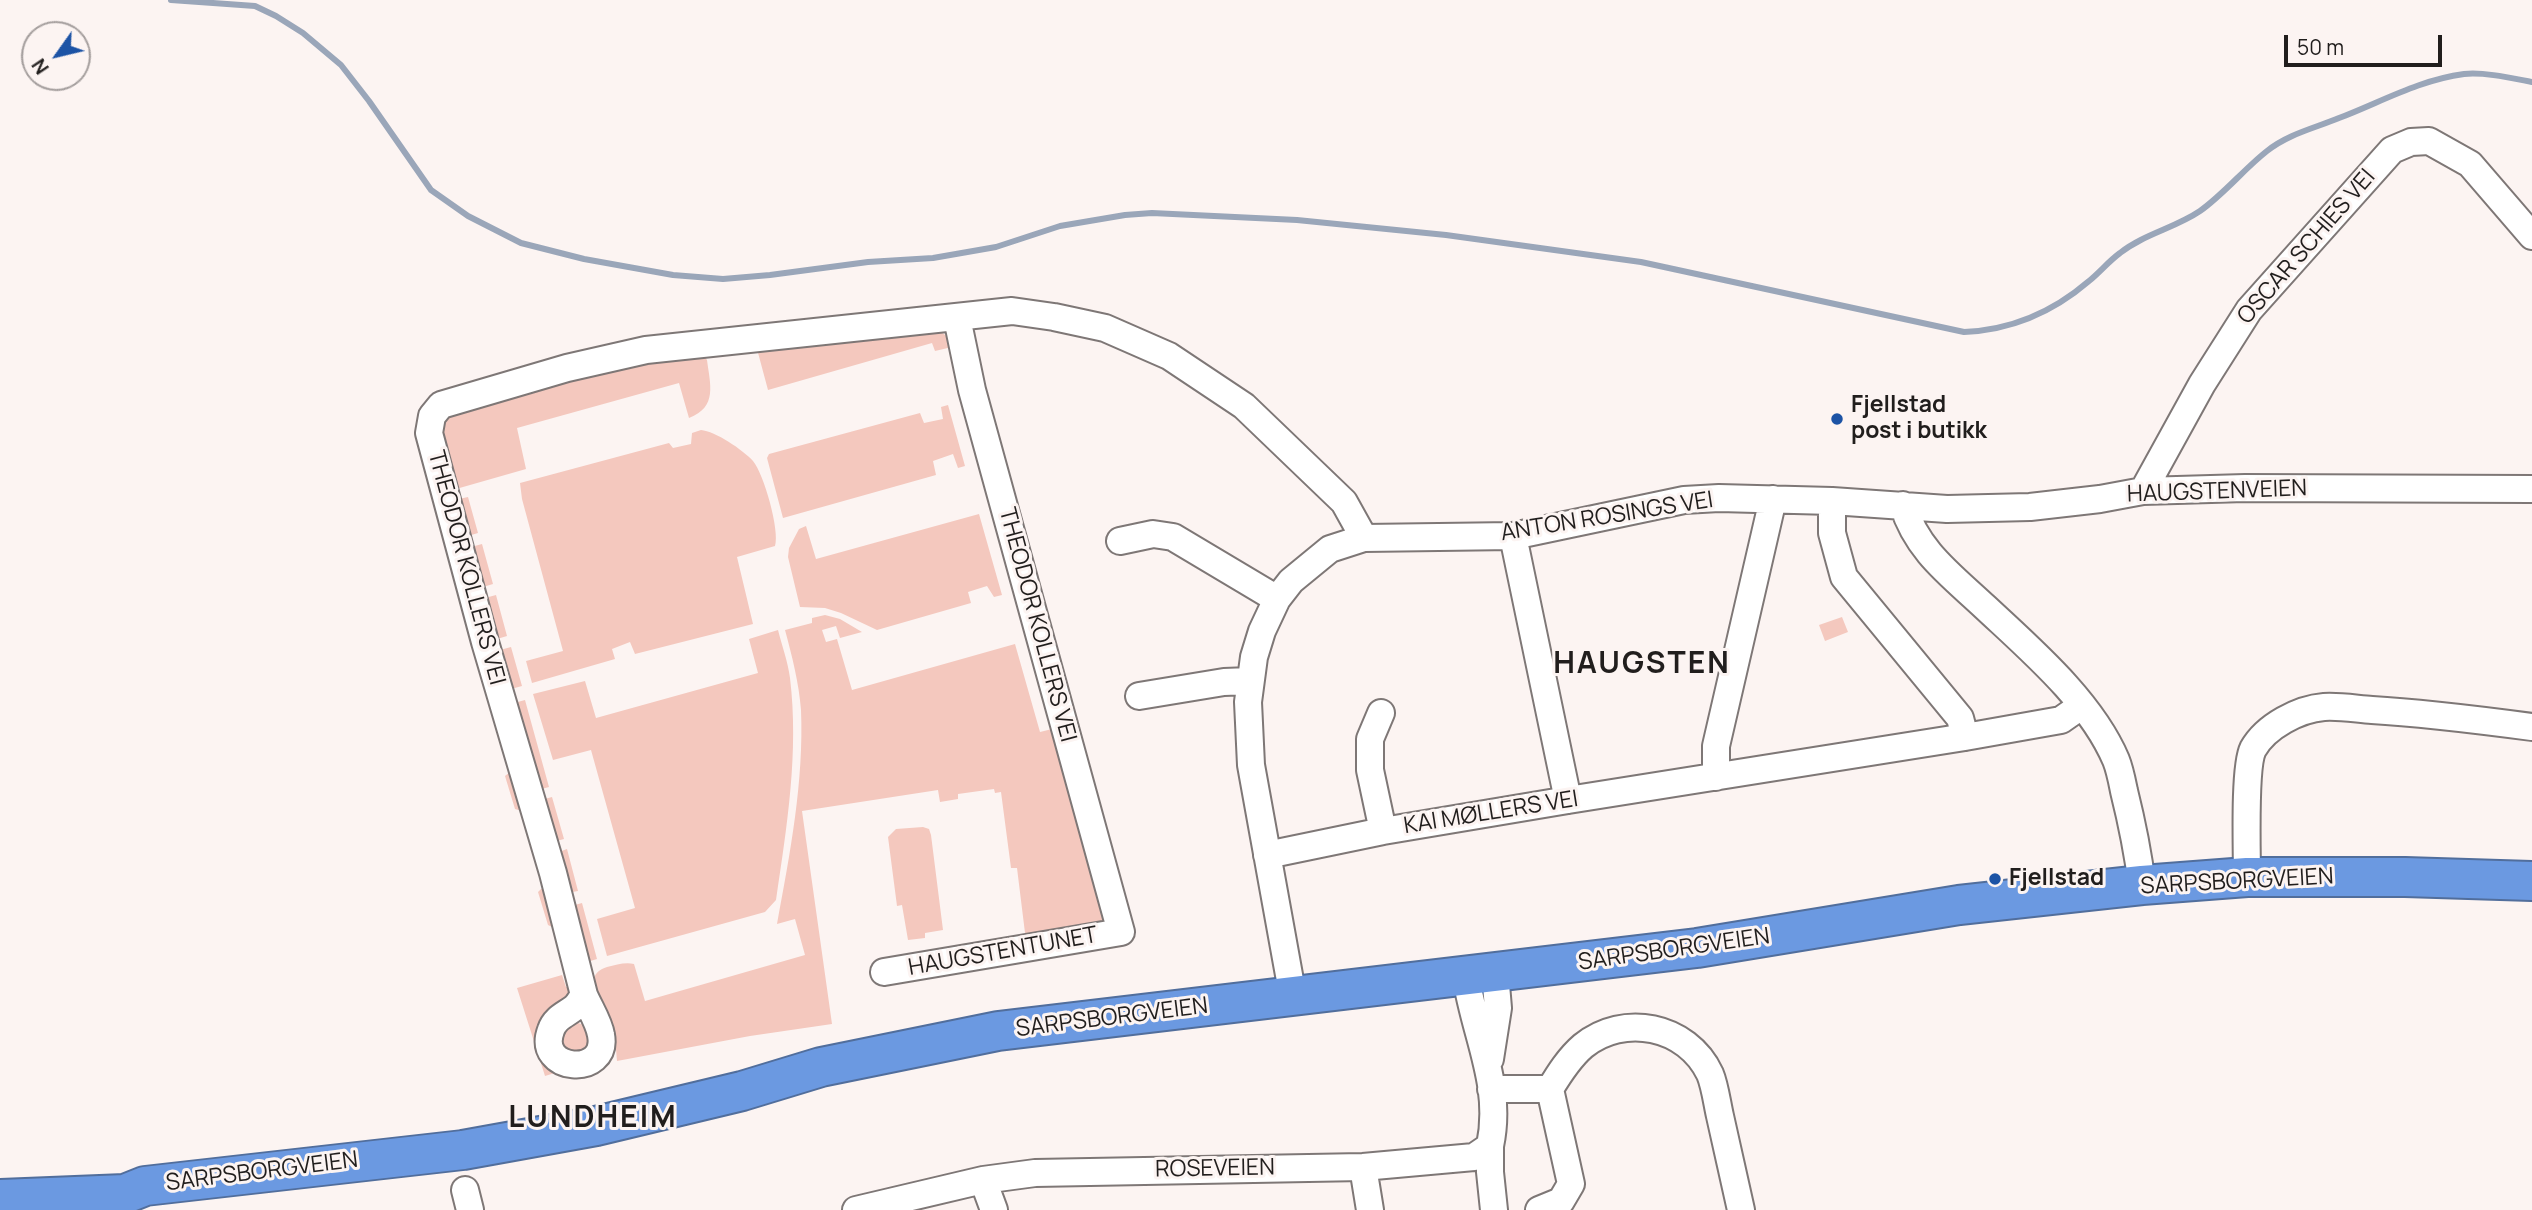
<!DOCTYPE html>
<html>
<head>
<meta charset="utf-8">
<style>
  body { margin:0 }
  #map { position:relative; width:2532px; height:1210px; overflow:hidden; background:#fcf4f2; font-family:Manrope,sans-serif }
  canvas { display:block }
  .north { position:absolute; left:21px; top:21px; width:70px; height:70px; box-sizing:border-box; background:#fcf4f2; border:2px solid #a49e9d; border-radius:50%; rotate:236deg; font-size:19px; font-weight:700; line-height:28px; text-align:center; color:#211e1d }
  .north::after { content:''; display:block; margin:auto; width:24px; height:32px; background:#1c53a5; clip-path:polygon(50% 0,100% 100%,50% 72%,0 100%) }
  .scale { position:absolute; left:2284px; top:35px; width:158px; height:32px; box-sizing:border-box; border:4px solid #211e1d; border-top:0; padding-left:9px; font-size:21px; line-height:24px; white-space:nowrap; color:#211e1d; -webkit-text-stroke:5px #fcf4f2; paint-order:stroke }
</style>
</head>
<body>
<div id="map">
<canvas width="2532" height="1210"></canvas>
<div class="north">N</div>
<div class="scale">50 m</div>
</div>
<script>
const c = document.querySelector('canvas').getContext('2d');
c.lineJoin = 'round';
function paint(path, color) { c.fillStyle = color; c.fill(path, 'evenodd'); }
function strokePath(path, color, width, dash) { c.strokeStyle = color; c.lineWidth = width; c.lineCap = dash ? 'butt' : 'round'; c.setLineDash(dash || []); c.stroke(path); }
function drawText(font, color, halo, rows, align = 'center') {
  c.font = font + ' Manrope,sans-serif'; c.lineWidth = 6; c.setLineDash([]); c.textBaseline = 'middle'; c.strokeStyle = halo; c.fillStyle = color; for (const [text, x, y, turn = 0] of rows) {
    c.save(); c.translate(x, y); c.rotate((+turn || 0) * Math.PI / 180); c.textAlign = isNaN(turn) ? turn : align; if (halo) c.strokeText(text, 0, 0); c.fillText(text, 0, 0); c.restore();
  }
}
paint(new Path2D(`
  M938,330L948,337L952,347L935,351L932,343L768,390L757,349Z
  M704,356L707,360C710,384 718,407 689,418L679,383L517,428L526,469L456,489C450,465 429,426 456,411L628,365Z
  M948,405L965,466L958,468L953,454L933,461L936,475L783,518L767,458L769,454L920,413L924,423L943,419L941,407Z
  M701,430C715,431 743,450 753,461C764,474 780,531 775,546L737,557L753,624L635,654L630,642L612,649L615,659L532,683L526,661L563,651L522,499L520,483L669,443L673,448L691,444L692,433Z
  M468,497L478,533L468,536L459,499Z
  M979,514L1002,595L994,597L987,586L968,592L971,603L877,630L841,613L825,608L800,607L788,557L789,548L799,529L806,526L816,559Z
  M482,544L493,584L483,587L471,547Z
  M496,595L507,636L497,639L485,598Z
  M825,615L840,619L862,632L840,638L836,626L822,630L826,642L837,639L852,690L1015,644L1040,732L1056,728L1109,919L1102,927L1026,941L1017,868H1011L1001,792L995,793L994,789L958,794V799L940,802L938,790L802,811L832,1024L750,1036L617,1061C616,1050 616,1038 612,1028C605,1011 577,976 607,967C616,965 625,962 634,964L645,1001L805,955L795,919L777,924C790,854 804,781 801,710C799,683 792,656 785,630L812,623V618Z
  M1842,617L1848,632L1825,641L1819,625Z
  M778,630C782,646 788,662 790,678C799,752 787,826 776,900L765,912L607,956L597,919L635,908L591,750L553,760L533,694L585,681L596,718L758,673L749,639Z
  M511,647L522,686L511,689L500,650Z
  M525,700L549,787L538,790L514,703Z
  M510,772L522,811L515,809L505,776Z
  M552,797L564,839L553,842L541,800Z
  M923,827L929,829L931,835L943,930L925,933V938L908,940L902,905L897,906L888,837L896,829Z
  M567,849L578,891L567,893L556,853Z
  M541,889H544L555,926L552,927L548,925L538,892Z
  M582,903L597,959L587,962L571,906Z
  M562,975L566,987L572,986L558,1072L545,1076L517,988Z
  M576,1022L586,1026L592,1040L583,1053L564,1049C559,1031 559,1031 576,1022Z`), '#f4c8be');
strokePath(new Path2D(`
  M171,0L255,6L276,16L303,33L341,65L369,101L431,190L468,216L521,243L584,259L673,275L723,279L770,275L868,262L933,258L996,247L1060,226L1125,215L1152,213L1297,220L1446,235L1641,262L1964,332C2011,330 2053,312 2089,281C2100,272 2109,261 2120,253C2144,234 2175,228 2200,211C2224,194 2244,169 2267,151C2288,134 2315,128 2339,118C2381,102 2419,80 2464,74C2485,72 2511,78 2532,82`), '#9aa6b9', 6);
const minor = new Path2D(`
  M2143,491L2202,384L2249,310L2392,150L2411,142L2429,141L2470,164L2532,236
  M1832,501V533L1844,577L1960,718L1965,737
  M1903,505C1917,551 1951,575 1985,607C2031,650 2091,701 2116,760C2120,770 2122,781 2124,791C2132,823 2138,853 2142,885
  M1513,536L1568,800
  M1120,541L1153,534L1173,537L1277,599
  M1139,696L1224,682L1250,681
  M1381,713L1370,739V770L1383,831
  M1716,777V746L1773,499
  M1267,855L1383,831L1568,800L1965,737L2061,720L2081,706
  M2247,877C2247,852 2244,767 2253,749C2266,726 2299,709 2324,707C2340,706 2357,709 2372,710C2426,713 2479,720 2532,727
  M884,972L1121,932L972,390L957,318
  M584,995C589,1007 599,1022 601,1035C609,1078 535,1072 551,1030C555,1018 565,1015 574,1008C578,1005 581,999 584,995L553,873L485,642L429,433L432,416L441,405L567,368L646,350L1012,311L1054,317L1105,328L1169,356L1244,406L1344,502L1364,538
  M1293,997L1251,765L1248,702L1254,657L1262,631L1277,599L1291,581L1330,549L1364,538L1513,536L1684,500L1719,498L1832,501L1947,509L2030,507L2100,499L2143,491L2245,488L2532,489
  M1490,1059L1498,1008L1495,973
  M1491,1089H1550
  M1490,1146V1172L1494,1210
  M1363,1167L1370,1210
  M983,1180L994,1210
  M465,1190L470,1210
  M856,1210L983,1180L1035,1173L1363,1167L1474,1157L1490,1146C1503,1085 1475,1036 1466,977
  M1539,1210L1561,1201L1571,1184L1550,1089C1559,1074 1569,1058 1583,1046C1623,1013 1687,1025 1710,1074C1715,1086 1717,1103 1720,1116C1727,1147 1734,1179 1741,1210`);
const highway = new Path2D(`
  M0,1199L125,1194L145,1186L463,1150L596,1126L742,1091L821,1067L998,1031L1697,948L1959,905L2142,885L2247,877H2405L2532,881`);
strokePath(minor, '#7e7776', 30);
strokePath(highway, '#516e9c', 42);
strokePath(minor, '#fff', 26);
strokePath(highway, '#6b99e1', 38);
for (const [x, y, r, color] of [
  [1837,419,7,"#1c53a5"],
  [1995,879,7,"#1c53a5"]
]) { const dot = new Path2D(); dot.arc(x, y, r, 0, 2 * Math.PI); c.fillStyle = color; c.fill(dot); strokePath(dot, '#fcf4f2', 2.5); }
drawText('23px', '#211e1d', '#fcf4f2', [
  ["OSCAR SCHIES VEI",2307,247,-49],
  ["HAUGSTENVEIEN",2217,492,-2],
  ["ANTON ROSINGS VEI",1607,517,-9],
  ["THEODOR KOLLERS VEI",466,568,75],
  ["THEODOR KOLLERS VEI",1037,625,75],
  ["KAI MØLLERS VEI",1491,813,-9],
  ["SARPSBORGVEIEN",2237,882,-3],
  ["SARPSBORGVEIEN",1674,950,-8],
  ["HAUGSTENTUNET",1003,952,-10],
  ["SARPSBORGVEIEN",1112,1018,-7],
  ["ROSEVEIEN",1215,1169,-1],
  ["SARPSBORGVEIEN",262,1172,-7]
]);
drawText('bold 23px', '#211e1d', '#fcf4f2', [
  ["Fjellstad",1851,406],
  ["post i butikk",1851,432],
  ["Fjellstad",2009,879]
], 'left');
c.letterSpacing = '2px';
drawText('bold 30px', '#211e1d', '#fcf4f2', [
  ["HAUGSTEN",1642,665],
  ["LUNDHEIM",593,1119]
]);
c.letterSpacing = '0px';
</script>
</body>
</html>
